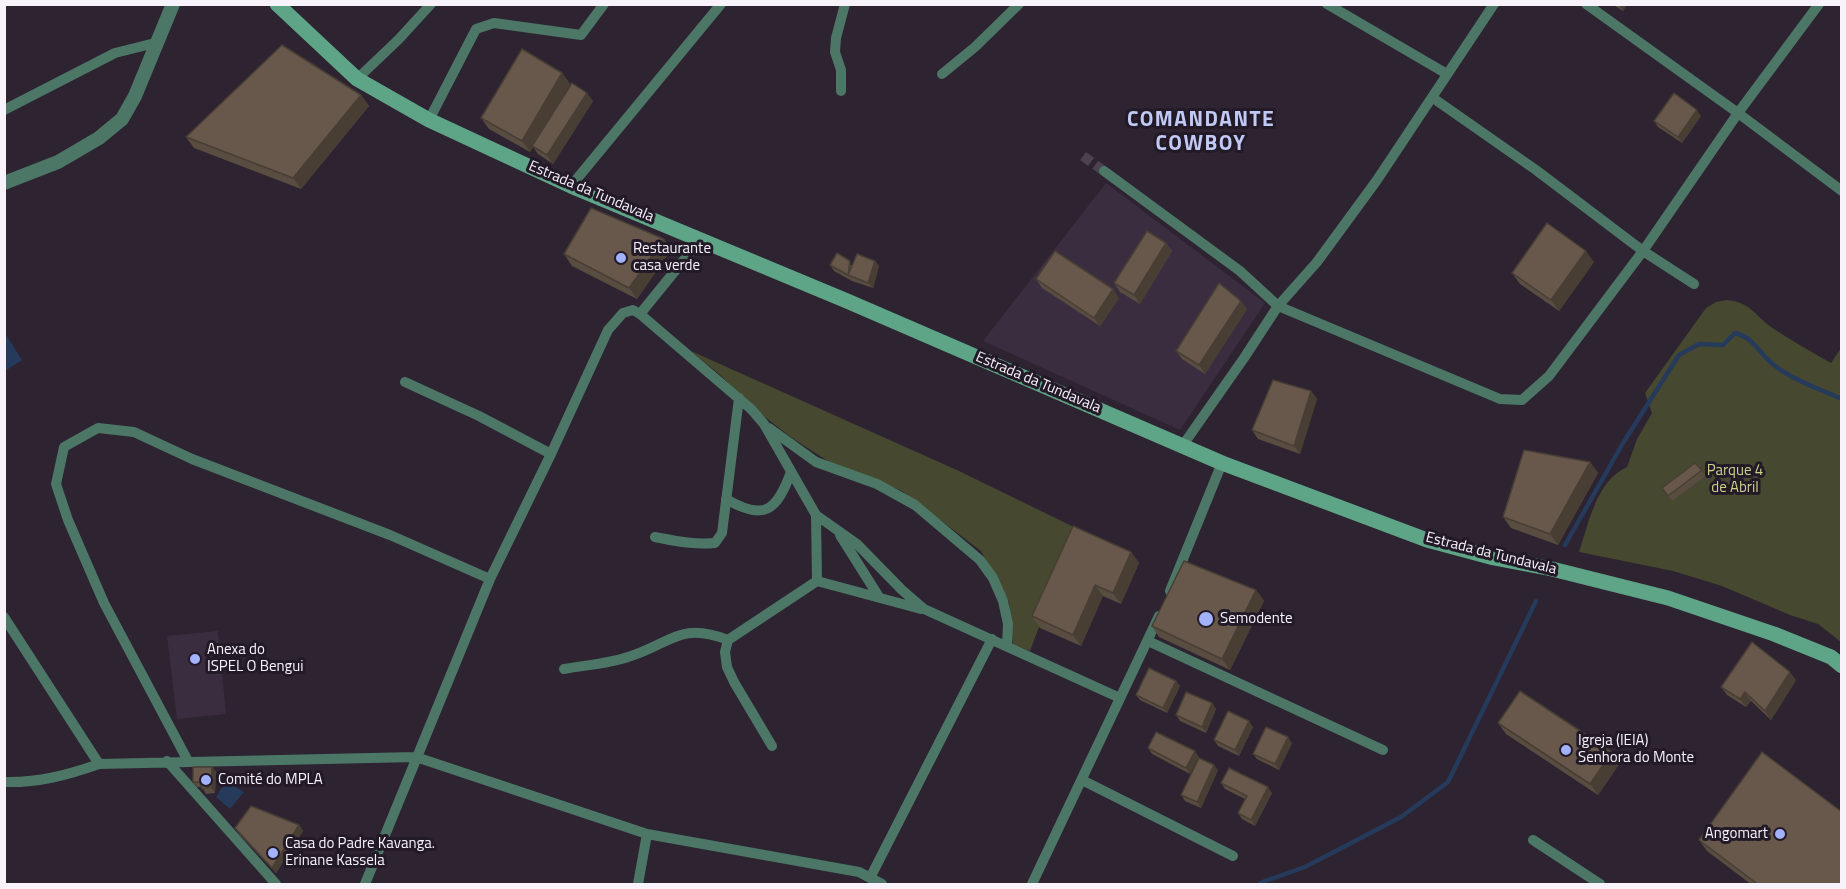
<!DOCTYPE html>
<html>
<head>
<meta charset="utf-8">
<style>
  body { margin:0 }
  #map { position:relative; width:1846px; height:889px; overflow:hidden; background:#2d2331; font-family:"Titillium Web",sans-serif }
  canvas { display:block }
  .frame { position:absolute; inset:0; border:6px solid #f8f2fb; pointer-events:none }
</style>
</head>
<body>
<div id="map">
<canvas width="1846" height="889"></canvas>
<div class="frame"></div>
</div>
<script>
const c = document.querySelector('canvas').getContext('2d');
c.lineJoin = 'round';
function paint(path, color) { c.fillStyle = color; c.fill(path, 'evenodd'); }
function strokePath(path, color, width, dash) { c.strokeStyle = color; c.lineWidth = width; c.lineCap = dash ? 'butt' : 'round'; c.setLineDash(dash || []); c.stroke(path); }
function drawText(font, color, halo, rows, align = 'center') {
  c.font = font + ' "Titillium Web",sans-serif'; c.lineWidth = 6; c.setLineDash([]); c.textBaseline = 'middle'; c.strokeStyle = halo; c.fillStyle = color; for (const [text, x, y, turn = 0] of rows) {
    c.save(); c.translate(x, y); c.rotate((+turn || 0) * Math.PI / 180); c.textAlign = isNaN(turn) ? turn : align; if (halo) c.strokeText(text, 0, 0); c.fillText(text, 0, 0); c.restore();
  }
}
paint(new Path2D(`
  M1106,183L1265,303L1180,430L983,341Z
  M218,631L226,714L177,719L167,636Z`), '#3a2d40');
paint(new Path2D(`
  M1727,300C1753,303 1755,317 1774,329C1792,341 1812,352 1831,363L1841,348V642L1818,624L1790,615L1722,586L1673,571L1579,552C1589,523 1596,481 1627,467L1637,439L1652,413L1645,393L1706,308L1716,302Z
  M691,351L959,471L1076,528L1030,651L1013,645L1009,602L981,551L902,491L867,476L831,463L792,438L761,414L719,374Z`), '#46482f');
paint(new Path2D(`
  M5,333L22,360L5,371H4Z
  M226,781L244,792L230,809L216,797Z`), '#263a5b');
strokePath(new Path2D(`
  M1565,545L1623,443L1679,355L1699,344L1723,345L1735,333C1755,338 1758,353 1774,365C1793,380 1819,389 1842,399
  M1259,884L1265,881L1305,867L1401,817L1448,782L1536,601`), '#263a5b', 4.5);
strokePath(new Path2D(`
  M1083,156L1104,171`), '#4b424f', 10, [10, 5]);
strokePath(new Path2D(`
  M1327,4L1447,74
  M1586,4L1738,113L1842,191
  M942,74L975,47L1019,4
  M357,79L399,39L431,4
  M841,91V70L835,52L836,38L845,4
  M1433,98L1536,170L1643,251L1694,284
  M4,110L115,53L155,43
  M429,120L476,29L494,23L581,35L604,4
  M1104,171L1240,271L1278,306L1500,399L1522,400L1549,376L1643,251L1738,113L1819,4
  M571,186L721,4
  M640,314L701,239
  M405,382L479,416L551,454
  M769,428L816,462L877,484L915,505L980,560L993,578L1003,601L1008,624L1007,646
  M1183,445L1244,358L1278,306L1317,262L1377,180L1494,4
  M726,499C765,522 777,510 791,472
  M816,515L817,581
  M840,535L879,597
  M655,537C676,541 694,545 715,543L722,533L739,398
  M1170,591L1222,463
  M4,617L99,764
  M1148,641L1383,750
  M564,669C585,665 608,664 628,657C671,644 679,621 728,640
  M772,746L734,682L727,667L725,652L728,640L817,581L921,609
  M167,761L276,884
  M188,761L104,603L68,520L56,484L64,447L98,428L134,432L192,459L390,535L490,579
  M1082,780L1233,856
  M4,782C38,783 68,775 99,764L416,757L647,834L859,872L882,884
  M1533,840L1600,884
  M870,878L992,639
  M365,884L490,579L551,454L608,330L623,313L633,310L640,314L751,409L764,424L816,515L857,544L902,590L924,609L1120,698
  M638,884L647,834
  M1032,884L1159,616`), '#4c7766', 10);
strokePath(new Path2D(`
  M4,183L58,162L99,138L122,119L135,96L173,4`), '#4c7766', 14);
strokePath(new Path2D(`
  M277,4L357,79L429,120L571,186L847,301L1222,463L1427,540L1494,558L1552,569L1668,598L1774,634L1831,657L1842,666`), '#5ea588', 15);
paint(new Path2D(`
  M1612,4H1627L1623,11Z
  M562,73L570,84L551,117L593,101L553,164L538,154L533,147L530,152L489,129L481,118Z
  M361,95L369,106L301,189L194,148L186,137Z
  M1701,116L1682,143L1658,127L1654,121Z
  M664,239L671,250L637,299L572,266L564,254Z
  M1166,243L1172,251L1140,304L1120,292L1114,283Z
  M875,261L879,266L873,288L852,281L834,271L830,265H852Z
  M1594,262L1559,311L1520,284L1512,273Z
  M1036,279L1119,298L1100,326L1042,288Z
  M1247,309L1205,374L1182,359L1176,351Z
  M1311,391L1317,399L1300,454L1258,439L1252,430Z
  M1590,462L1598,473L1558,545L1511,528L1503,517Z
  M1695,463L1706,476L1672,501L1662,488Z
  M1131,552L1139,563L1121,604L1103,596L1081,646L1040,628L1032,616Z
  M1256,590L1264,601L1230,670L1159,637L1152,626Z
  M1796,680L1771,720L1751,701L1746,707L1727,695L1721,687Z
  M1176,681L1180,686L1167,713L1140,700L1136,695Z
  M1212,703L1216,709L1206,733L1180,721L1176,715Z
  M1498,723L1620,763L1598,795L1506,734Z
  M1253,727L1239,756L1218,746L1214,740Z
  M1292,743L1279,770L1257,759L1253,754Z
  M1148,748L1199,757L1190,774L1152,754Z
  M212,767L216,772L215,793L206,794L202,787H197L193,782Z
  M1218,770L1201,808L1185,801L1181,795Z
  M1221,783L1272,793L1255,826L1242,819L1238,813L1245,799L1225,789Z
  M299,825L303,831L276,873L239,834L235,828Z
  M1699,840L1842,885H1752L1707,851Z`), '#594c40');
paint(new Path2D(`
  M1619,4H1627L1623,11L1619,5Z
  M562,73L570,84L530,152L522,141Z
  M587,93L593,101L553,164L547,155Z
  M361,95L369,106L301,189L293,178Z
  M1697,110L1701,116L1682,143L1678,137Z
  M664,239L671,250L637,299L629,288Z
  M1166,243L1172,251L1140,304L1134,295Z
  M1586,251L1594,262L1559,311L1551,300Z
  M875,261L879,266L873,288L868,283Z
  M1113,289L1119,298L1100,326L1094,318Z
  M1241,301L1247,309L1205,374L1199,365Z
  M1311,391L1317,399L1300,454L1294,446Z
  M1590,462L1598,473L1558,545L1550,534Z
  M1131,552L1139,563L1121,604L1113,593Z
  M1095,585L1103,596L1081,646L1073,635Z
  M1256,590L1264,601L1230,670L1222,659Z
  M1790,672L1796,680L1771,720L1765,711Z
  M1176,681L1180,686L1167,713L1163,708Z
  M1745,692L1751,701L1746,707L1740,699Z
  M1212,703L1216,709L1206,733L1202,727Z
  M1249,721L1253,727L1239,756L1235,750Z
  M1288,737L1292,743L1279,770L1275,764Z
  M1195,751L1199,757L1190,774L1186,768Z
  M1612,752L1620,763L1598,795L1590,784Z
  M1214,765L1218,770L1201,808L1197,802Z
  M212,767L216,772L215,793L211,787Z
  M1268,787L1272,793L1255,826L1251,820Z
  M299,825L303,831L276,873L272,868Z`), '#483e34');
const building = new Path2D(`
  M282,45L361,95L293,178L186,137Z
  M522,49L562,73L522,141L481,118Z
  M572,83L587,93L547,155L532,146Z
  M1674,93L1697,110L1678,137L1654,121Z
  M591,208L664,239L629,288L564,254Z
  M1547,223L1586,251L1551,300L1512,273Z
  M1147,231L1166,243L1134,295L1114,283Z
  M1055,251L1113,289L1094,318L1036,279Z
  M837,253L850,261L848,275L830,265Z
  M857,254L875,261L868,283L848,275Z
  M1219,283L1241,301L1199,365L1176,351Z
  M1273,380L1311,391L1294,446L1252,430Z
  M1524,450L1590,462L1550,534L1503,517Z
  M1695,463L1702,470L1668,496L1662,488Z
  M1073,526L1131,552L1113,593L1095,585L1073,635L1032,616Z
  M1184,561L1256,590L1222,659L1152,626Z
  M1752,642L1790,672L1765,711L1745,692L1740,699L1721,687Z
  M1149,668L1176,681L1163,708L1136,695Z
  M1520,691L1612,752L1590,784L1498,723Z
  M1186,692L1212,703L1202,727L1176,715Z
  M1228,711L1249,721L1235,750L1214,740Z
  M1266,727L1288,737L1275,764L1253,754Z
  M1156,732L1195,751L1186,768L1148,748Z
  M1762,752L1842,812V885H1759L1699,840Z
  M1199,758L1214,765L1197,802L1181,795Z
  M193,767H212L211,787L202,789L200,782H193Z
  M1229,768L1268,787L1251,820L1238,813L1247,796L1221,783Z
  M251,806L299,825L272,868L235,828Z`);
paint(building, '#67584b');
strokePath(building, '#483e34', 1.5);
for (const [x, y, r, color] of [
  [621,258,6,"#a3b2fd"],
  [1206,619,8,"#a3b2fd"],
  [195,659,6,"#a3b2fd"],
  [1566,750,6,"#a3b2fd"],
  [206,780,6,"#a3b2fd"],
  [1780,834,6,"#a3b2fd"],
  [273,853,6,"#a3b2fd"]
]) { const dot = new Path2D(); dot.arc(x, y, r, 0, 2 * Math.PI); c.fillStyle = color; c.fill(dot); strokePath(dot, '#231a27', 2); }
drawText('15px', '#f8f2fb', '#231a27', [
  ["Estrada da Tundavala",591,192,23],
  ["Estrada da Tundavala",1038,383,23],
  ["Estrada da Tundavala",1491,554,14]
]);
drawText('15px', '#f8f2fb', '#231a27', [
  ["Restaurante",633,249],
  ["casa verde",633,266],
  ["Semodente",1220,619],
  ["Anexa do",207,650],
  ["ISPEL O Bengui",207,667],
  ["Igreja (IEIA)",1578,741],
  ["Senhora do Monte",1578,758],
  ["Comité do MPLA",218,780],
  ["Angomart",1768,834,"right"],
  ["Casa do Padre Kavanga.",285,844],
  ["Erinane Kassela",285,861]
], 'left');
drawText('15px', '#cbd189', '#231a27', [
  ["Parque 4",1735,471],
  ["de Abril",1735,488]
]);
c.letterSpacing = '1.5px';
drawText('bold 21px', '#c1caf5', '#231a27', [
  ["COMANDANTE",1201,121],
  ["COWBOY",1201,145]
]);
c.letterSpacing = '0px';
</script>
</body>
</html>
